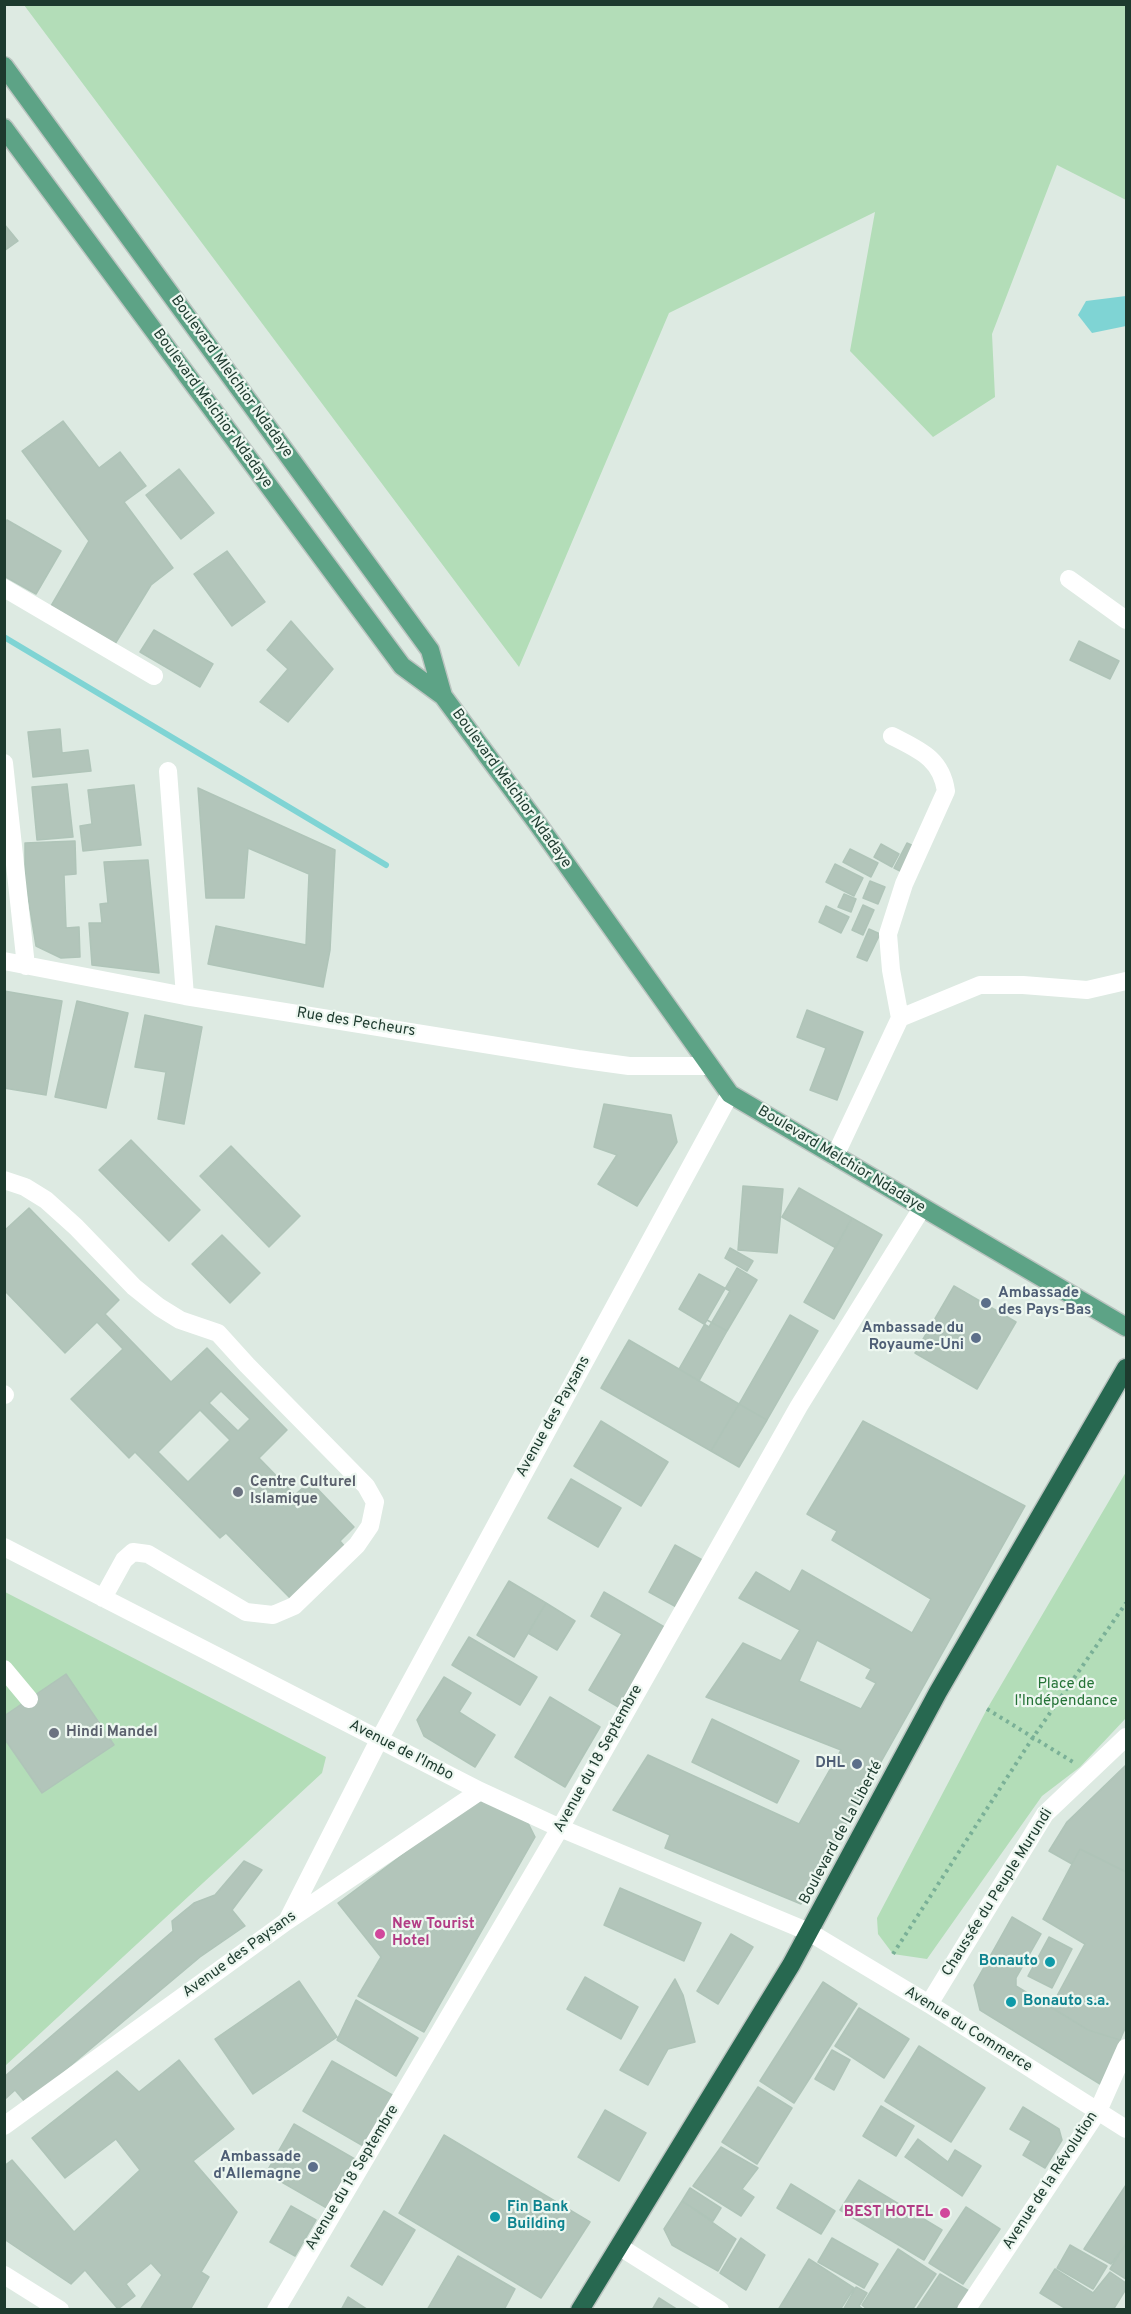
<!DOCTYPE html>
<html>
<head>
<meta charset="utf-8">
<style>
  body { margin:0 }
  #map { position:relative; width:1131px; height:2314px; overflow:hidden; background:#ddeae2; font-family:Overpass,sans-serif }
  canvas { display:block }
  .frame { position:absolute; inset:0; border:6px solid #1d3a2e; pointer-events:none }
</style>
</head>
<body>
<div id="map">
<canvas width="1131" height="2314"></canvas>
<div class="frame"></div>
</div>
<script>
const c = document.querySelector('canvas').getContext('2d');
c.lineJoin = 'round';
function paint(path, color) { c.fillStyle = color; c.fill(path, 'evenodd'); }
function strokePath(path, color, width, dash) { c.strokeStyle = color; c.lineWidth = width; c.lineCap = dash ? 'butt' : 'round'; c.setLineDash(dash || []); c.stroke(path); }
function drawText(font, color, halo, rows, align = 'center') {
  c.font = font + ' Overpass,sans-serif'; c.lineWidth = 4.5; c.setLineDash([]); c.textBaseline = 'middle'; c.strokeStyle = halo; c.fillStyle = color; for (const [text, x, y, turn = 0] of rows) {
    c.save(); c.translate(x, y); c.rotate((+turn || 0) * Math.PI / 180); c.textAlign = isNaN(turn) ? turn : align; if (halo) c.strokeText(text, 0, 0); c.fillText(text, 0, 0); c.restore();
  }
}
paint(new Path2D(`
  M24,5H1126V200L1057,165L992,334L995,397L933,437L850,351L875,212L669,313L519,667Z
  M1126,1472V1718L1080,1767L1042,1796L927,1959L893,1954L878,1934L877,1918L987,1709Z
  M5,1592L326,1757L322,1773L5,2066Z`), '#b3ddb8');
paint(new Path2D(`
  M1126,296V326L1092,333L1078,315L1086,301Z`), '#7fd4d4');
strokePath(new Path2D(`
  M4,637L386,865`), '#7fd4d4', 6);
const building = new Path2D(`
  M4,224L18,241L4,251Z
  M63,421L99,468L120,452L146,486L124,502L173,568L151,585L115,644L51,606L89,541L22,451Z
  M179,469L214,513L181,539L146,495Z
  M7,520L61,551L36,594L4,576V524Z
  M227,551L265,602L232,626L194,574Z
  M291,621L333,669L288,722L260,702L288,669L267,650Z
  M154,630L213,664L200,687L140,652Z
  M1079,641L1119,661L1110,679L1070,660Z
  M60,729L62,753L88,750L91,771L33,777L28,732Z
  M67,784L73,837L37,840L32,787Z
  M134,785L141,845L83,851L80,826L92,824L88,790Z
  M198,788L335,850L330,950L323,987L208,964L216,926L306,945L309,874L248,848L244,898H206Z
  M75,841L76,874L64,875L66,928L79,927L80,957L61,958L36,946L25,879V843Z
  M907,843L916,847L904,873L894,868Z
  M881,844L899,854L892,867L874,857Z
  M850,849L878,863L871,877L843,862Z
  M148,860L159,973L92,965L89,923H102L100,904L108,903L104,862Z
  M835,864L863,878L854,896L826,882Z
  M870,881L885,887L878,904L863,898Z
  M844,894L856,899L851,912L838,907Z
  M863,905L874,910L863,935L852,930Z
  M826,906L849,917L841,933L819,922Z
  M869,929L880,934L867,961L857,957Z
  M4,991L62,1001L46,1095L4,1088Z
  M77,1001L128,1013L106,1108L55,1097Z
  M807,1010L863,1032L837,1100L810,1090L826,1048L797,1037Z
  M145,1015L202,1027L184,1124L158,1119L166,1072L135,1067Z
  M604,1104L671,1115L677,1142L637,1206L598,1184L617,1155L594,1147Z
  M131,1140L200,1210L169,1241L99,1170Z
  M231,1146L300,1216L269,1247L200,1176Z
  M743,1186L783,1189L777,1253L738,1250Z
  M799,1188L852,1218L836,1248L782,1217Z
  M29,1208L119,1300L105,1314L171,1382L207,1348L287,1430L259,1458L295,1495L310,1481L354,1527L340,1541L346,1548L292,1600L226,1533L220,1538L135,1452L129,1458L71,1399L123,1349L97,1322L65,1353L4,1290V1231ZM221,1391L250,1419L238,1431L209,1403ZM200,1410L230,1440L188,1482L158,1452Z
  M852,1218L882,1235L834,1319L804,1302Z
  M222,1235L260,1273L230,1303L192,1264Z
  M730,1248L753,1261L747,1271L725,1258Z
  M737,1268L757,1280L727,1331L707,1320Z
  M699,1274L730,1291L709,1327L679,1309Z
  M954,1286L1016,1322L977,1389L915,1353Z
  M790,1315L818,1331L767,1420L739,1404Z
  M707,1320L727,1331L699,1381L679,1369Z
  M629,1340L739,1404L711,1451L601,1388Z
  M739,1404L767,1420L739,1467L711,1451Z
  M601,1421L668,1462L641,1506L574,1466Z
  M863,1421L1025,1506L801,1904L665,1848L670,1835L613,1810L648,1755L799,1824L841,1750L706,1697L743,1643L781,1661L800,1630L739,1598L756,1572L790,1592L802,1570L912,1633L931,1599L832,1540L837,1531L807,1514ZM817,1640L871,1669L866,1678L876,1683L861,1709L799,1681Z
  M571,1479L621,1508L598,1547L548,1518Z
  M675,1545L706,1562L680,1609L649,1592Z
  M509,1581L546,1603L514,1657L477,1635Z
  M604,1592L673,1632L627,1712L589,1690L622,1634L591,1616Z
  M546,1603L575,1621L557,1650L528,1633Z
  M469,1637L537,1677L520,1705L452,1665Z
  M66,1674L114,1745L42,1793L4,1738V1716Z
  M444,1677L471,1693L459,1712L495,1735L475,1767L424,1736L417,1720Z
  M550,1697L600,1727L565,1787L515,1757Z
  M712,1719L799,1761L777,1803L692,1762Z
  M1126,1765V1872L1080,1849L1072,1864L1049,1851L1067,1822Z
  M500,1797L525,1817L535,1837L424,2032L358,1996L381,1957L338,1903L469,1805Z
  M1080,1849L1126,1872V2026L1120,2040L1088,2030L1051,2007L1085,1944L1043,1919Z
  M244,1861L262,1870L232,1910L245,1926L200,1957L26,2103L15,2090L4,2100V2077L173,1931L172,1921L194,1903L215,1895Z
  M620,1888L701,1923L684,1961L604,1925Z
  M1012,1917L1041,1934L1016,1978V1986L1088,2030L1120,2040L1100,2084L980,2010L974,1985Z
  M731,1934L753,1947L718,2004L697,1991Z
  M1049,1937L1072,1949L1052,1988L1028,1976Z
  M585,1977L638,2007L621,2039L567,2009Z
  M675,1979L683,1995L695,2042L668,2049L648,2085L620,2070Z
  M299,1981L337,2037L253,2094L215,2039Z
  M823,1982L857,2004L794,2103L760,2081Z
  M356,2000L418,2038L396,2076L337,2040Z
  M859,2008L909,2039L884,2078L835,2046Z
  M919,2046L985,2088L951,2142L885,2101Z
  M832,2050L850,2060L834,2090L815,2079Z
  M179,2060L234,2129L193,2161L237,2212L201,2272L209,2277L190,2310H140L162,2275L151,2263L126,2284L135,2296L118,2309L85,2270L71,2284L4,2239V2166L12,2160L74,2232L140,2170L116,2139L65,2178L32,2138L117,2071L139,2092Z
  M332,2061L394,2096L365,2147L303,2111Z
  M758,2087L792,2108L757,2164L722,2142Z
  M881,2106L914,2126L896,2156L863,2136Z
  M1023,2107L1059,2129L1062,2140L1045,2168L1023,2155L1031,2141L1010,2129Z
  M605,2110L646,2133L619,2181L578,2157Z
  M294,2124L360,2162L332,2211L266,2173Z
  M444,2135L590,2222L541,2298L399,2213Z
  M918,2139L948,2162L955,2150L981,2166L962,2196L905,2157Z
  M721,2147L758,2168L742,2189L754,2197L741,2216L693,2186Z
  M859,2180L942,2230L924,2260L840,2210Z
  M791,2184L835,2211L821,2234L777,2208Z
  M1126,2185V2244L1111,2264L1084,2249Z
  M690,2188L721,2208L713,2221L682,2201Z
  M682,2201L736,2239L718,2271L672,2245L664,2229Z
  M291,2206L316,2220L295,2256L270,2242Z
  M966,2207L1000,2229L963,2284L929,2263Z
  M384,2211L415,2230L382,2285L351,2266Z
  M741,2238L765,2255L746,2290L720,2273Z
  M832,2238L878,2264L864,2288L818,2262Z
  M1070,2245L1107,2266L1093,2289L1057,2268Z
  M1125,2245L1126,2246V2279L1110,2269Z
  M898,2249L936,2274L912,2310H868L862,2305Z
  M458,2256L515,2289L504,2310H427Z
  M809,2259L854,2288L840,2310H778Z
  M1055,2269L1093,2293L1110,2272L1126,2283V2289L1113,2310H1068L1040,2293Z
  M940,2274L969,2291L956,2310H916Z
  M856,2287L867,2293L859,2306L864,2310H843Z
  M348,2297L368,2310H341Z
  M659,2298L678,2310H652Z`);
paint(building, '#b2c5ba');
strokePath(building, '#afc4b8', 1.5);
const major = new Path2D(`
  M4,66L430,650L443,696
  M4,128L402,666L443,696L537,823L730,1094L1126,1327`);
const highway = new Path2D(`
  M580,2310L791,1965L938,1692L1126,1368`);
strokePath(major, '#bbc4c0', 21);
strokePath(highway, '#bbc4c0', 21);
strokePath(new Path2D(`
  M987,1709L1073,1762
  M893,1954L1032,1739L1126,1603`), '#7ab097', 4, [3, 4.5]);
strokePath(new Path2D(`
  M1069,579L1126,620
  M4,588L154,676
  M4,763L26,966
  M168,771L185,996
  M4,961L185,996L578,1059L629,1066H709
  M900,1018L980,985H1023L1087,990L1126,981
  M835,1156L900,1018L891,970L888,934L904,884L946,791C941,758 919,750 892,736
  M4,1180L25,1187L46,1200L76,1227L134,1287L159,1307L180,1320L218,1333L247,1365L366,1486L375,1502L370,1526L357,1545L294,1606L273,1615L246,1612L148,1554L133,1552L124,1560L103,1598
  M4,1394L5,1395
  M4,1547L480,1791L560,1828L809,1932L929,2004L1126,2129
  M4,1669L29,1699
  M287,1921L379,1740L730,1094
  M929,2004L1045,1814L1126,1737
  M4,2126L287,1921L480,1791
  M620,2247L720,2310
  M4,2275L60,2310
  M276,2310L560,1828L799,1406L922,1208
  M966,2310L1098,2111L1126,2048`), '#fff', 18);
strokePath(major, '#5da386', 18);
strokePath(highway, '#276850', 18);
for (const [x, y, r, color] of [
  [986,1303,6,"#5c6f8a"],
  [976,1338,6,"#5c6f8a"],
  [238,1492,6,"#6b7280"],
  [54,1733,6,"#6b7280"],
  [857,1764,6,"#5c6f8a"],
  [380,1934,6,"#d1479c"],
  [1050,1962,6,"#0f9aa8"],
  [1011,2002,6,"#0f9aa8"],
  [313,2167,6,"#5c6f8a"],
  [945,2213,6,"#d1479c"],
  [495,2217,6,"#0f9aa8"]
]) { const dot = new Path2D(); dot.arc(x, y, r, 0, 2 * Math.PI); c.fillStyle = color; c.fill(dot); strokePath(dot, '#edf7f0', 2); }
drawText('15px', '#1d3a2e', '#edf7f0', [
  ["Boulevard Mlelchior Ndadaye",231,377,54],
  ["Boulevard Melchior Ndadaye",212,409,54],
  ["Boulevard Melchior Ndadaye",511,789,54],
  ["Rue des Pecheurs",356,1023,9],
  ["Boulevard Melchior Ndadaye",841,1160,31],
  ["Avenue des Paysans",554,1417,-61],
  ["Avenue de l'Imbo",401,1751,27],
  ["Avenue du 18 Septembre",599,1759,-61],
  ["Boulevard de La Liberté",842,1833,-62],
  ["Chaussée du Peuple Murundi",998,1893,-58],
  ["Avenue des Paysans",240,1955,-36],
  ["Avenue du Commerce",968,2030,32],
  ["Avenue du 18 Septembre",353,2178,-59],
  ["Avenue de la Révolution",1051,2181,-57]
]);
drawText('bold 15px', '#4e5e75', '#edf7f0', [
  ["Ambassade",998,1294,"left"],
  ["des Pays-Bas",998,1311,"left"],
  ["Ambassade du",964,1329],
  ["Royaume-Uni",964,1346],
  ["DHL",845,1764],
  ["Ambassade",301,2158],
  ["d'Allemagne",301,2175]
], 'right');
drawText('bold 15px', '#5b616d', '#edf7f0', [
  ["Centre Culturel",250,1483],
  ["Islamique",250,1500],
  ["Hindi Mandel",66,1733]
], 'left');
drawText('15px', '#257337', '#edf7f0', [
  ["Place de",1066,1685],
  ["l'Indépendance",1066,1702]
]);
drawText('bold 15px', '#b23c85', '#edf7f0', [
  ["New Tourist",392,1925],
  ["Hotel",392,1942],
  ["BEST HOTEL",933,2213,"right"]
], 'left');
drawText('bold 15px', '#0d838f', '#edf7f0', [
  ["Bonauto",1038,1962,"right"],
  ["Bonauto s.a.",1023,2002],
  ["Fin Bank",507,2208],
  ["Building",507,2225]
], 'left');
</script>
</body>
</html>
